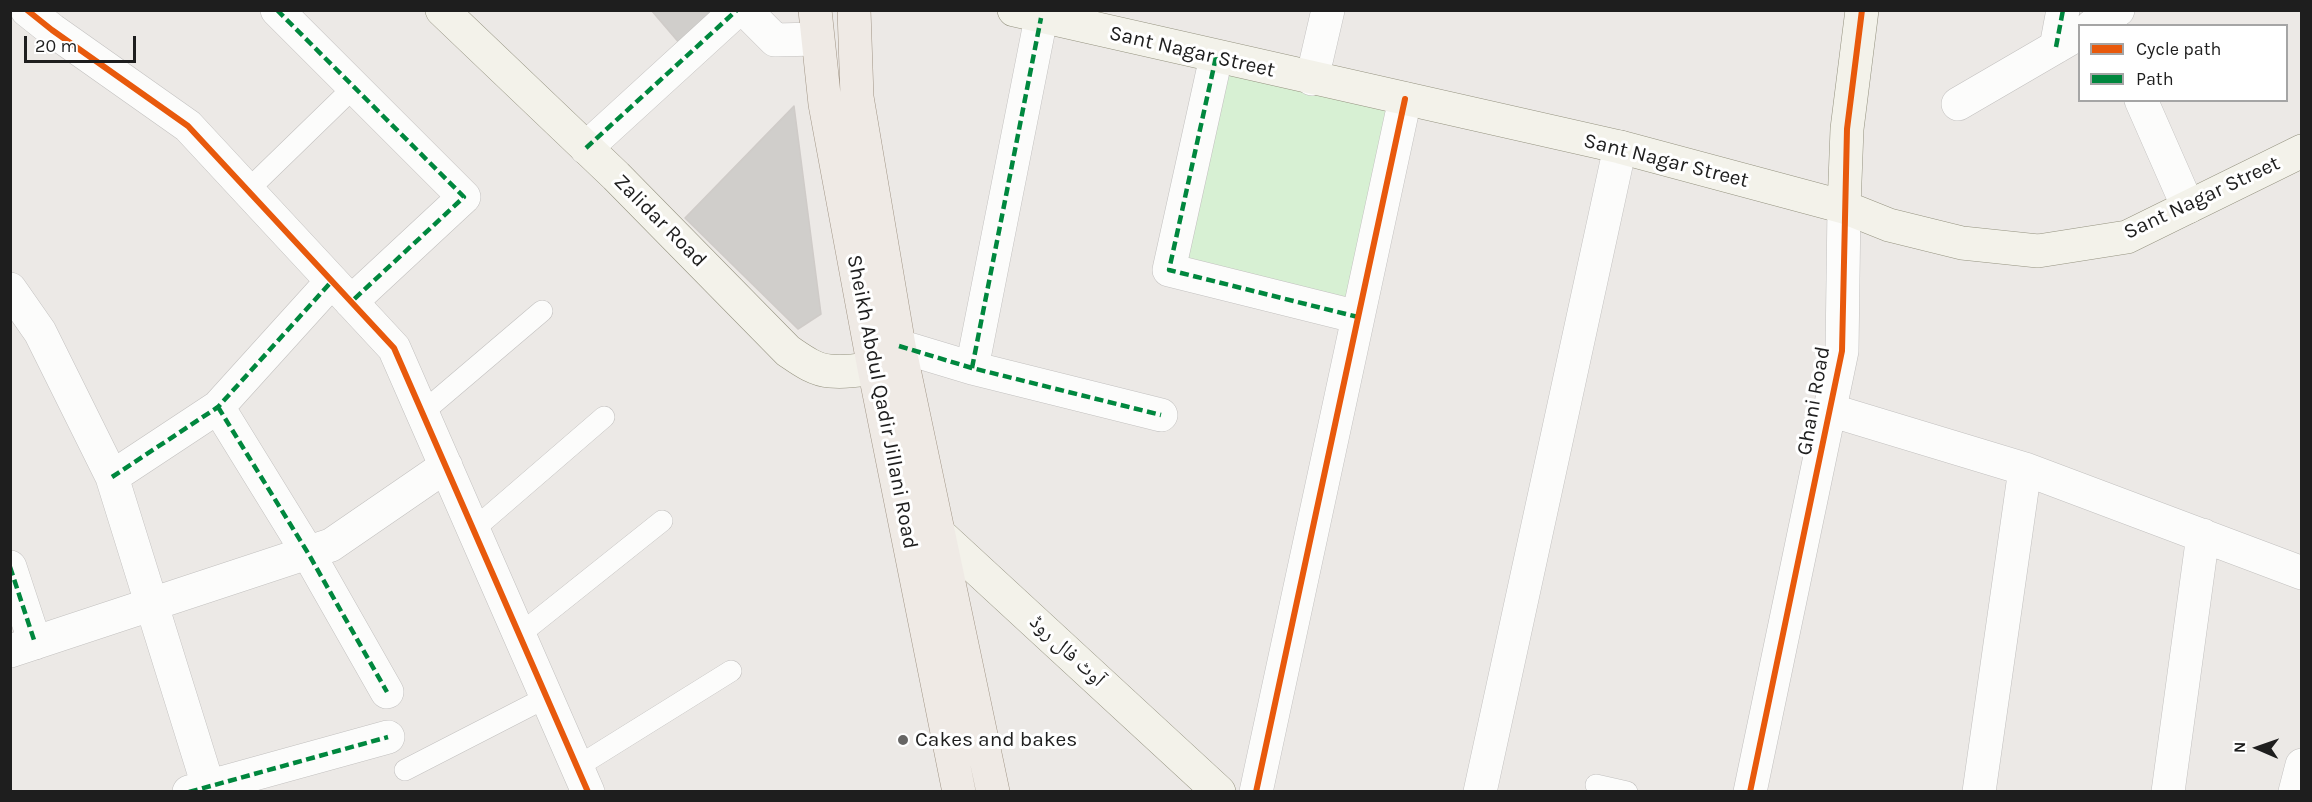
<!DOCTYPE html>
<html>
<head>
<meta charset="utf-8">
<style>
  body { margin:0 }
  #map { position:relative; width:2312px; height:802px; overflow:hidden; background:#ece9e6; font-family:Karla,sans-serif }
  canvas { display:block }
  .frame { position:absolute; inset:0; border:12px solid #1e1e1e; pointer-events:none }
  .legend { position:absolute; left:2078px; top:24px; width:210px; height:78px; box-sizing:border-box; background:#fff; border:2px solid #a5a5a5; margin:0; padding:8px 10px; list-style:none; font-size:18px; color:#1e1e1e }
  .legend li { display:flex; align-items:center; gap:12px; height:30px }
  .legend b { width:30px; border:2px solid #a5a5a5 }
  .north { position:absolute; left:2228px; top:718px; width:60px; height:60px; -webkit-text-stroke:4px #fff; paint-order:stroke; rotate:272deg; font-size:16px; font-weight:700; line-height:24px; text-align:center; color:#1e1e1e }
  .north::after { content:''; display:block; margin:auto; width:21px; height:27px; background:#1e1e1e; clip-path:polygon(50% 0,100% 100%,50% 72%,0 100%) }
  .scale { position:absolute; left:24px; top:36px; width:112px; height:27px; box-sizing:border-box; border:3px solid #1e1e1e; border-top:0; padding-left:8px; font-size:18px; line-height:21px; white-space:nowrap; color:#1e1e1e; -webkit-text-stroke:4px #fff; paint-order:stroke }
</style>
</head>
<body>
<div id="map">
<canvas width="2312" height="802"></canvas>
<div class="frame"></div>
<ul class="legend">
<li><b style="height:8px;background:#e8590c"></b>Cycle path</li>
<li><b style="height:8px;background:#00873e"></b>Path</li>
</ul>
<div class="north">N</div>
<div class="scale">20 m</div>
</div>
<script>
const c = document.querySelector('canvas').getContext('2d');
c.lineJoin = 'round';
function paint(path, color) { c.fillStyle = color; c.fill(path, 'evenodd'); }
function strokePath(path, color, width, dash) { c.strokeStyle = color; c.lineWidth = width; c.lineCap = dash ? 'butt' : 'round'; c.setLineDash(dash || []); c.stroke(path); }
function drawText(font, color, halo, rows, align = 'center') {
  c.font = font + ' Karla,"Noto Naskh Arabic",sans-serif'; c.lineWidth = 6; c.setLineDash([]); c.textBaseline = 'middle'; c.strokeStyle = halo; c.fillStyle = color; for (const [text, x, y, turn = 0] of rows) {
    c.save(); c.translate(x, y); c.rotate((+turn || 0) * Math.PI / 180); c.textAlign = isNaN(turn) ? turn : align; if (halo) c.strokeText(text, 0, 0); c.fillText(text, 0, 0); c.restore();
  }
}
paint(new Path2D(`
  M1216,57L1405,99L1358,317L1169,270Z`), '#d7f0d3');
const building = new Path2D(`
  M651,10H721L681,45Z
  M794,106L821,314L798,329L685,218Z`);
paint(building, '#d0cecb');
strokePath(building, '#cfcbc8', 1.5);
const lane = new Path2D(`
  M248,190L354,87
  M422,413L542,311
  M473,530L604,417
  M519,635L662,521
  M577,767L731,671
  M405,770L547,697
  M1596,785L1627,792`);
const street = new Path2D(`
  M27,10L52,30L188,126L394,348L588,792
  M277,10L464,197L351,302
  M745,10L775,40L817,39
  M2092,26L2118,10
  M2056,47L2063,10
  M1216,57L1169,270L1358,317
  M1312,79L1328,10
  M2141,100L2188,207
  M1958,104L2080,33
  M586,148L737,10
  M10,289L40,332L112,477L210,792
  M899,346L972,368L1161,415
  M972,368L1041,18
  M218,407L308,553L387,692
  M1830,410L2025,469
  M112,477L218,407L332,281
  M10,567L35,643
  M10,651L331,545L446,466
  M189,792L388,737
  M1256,792L1405,99
  M1480,792L1620,147
  M1750,792L1842,351L1844,207
  M1979,792L2025,469L2302,573
  M2168,792L2203,535
  M2295,792L2302,765`);
const secondary = new Path2D(`
  M442,10L616,176L788,351C800,359 814,370 830,371C853,373 879,367 901,362
  M1014,10L1620,147L1844,207L1889,225L1962,243L2038,251L2127,237L2302,151
  M1844,207L1847,129L1862,10
  M924,534L937,532L1219,792`);
const primary = new Path2D(`
  M815,10L825,104L874,368L959,792
  M854,10L857,97L899,346L993,792`);
strokePath(lane, '#c2c0bf', 22);
strokePath(street, '#c2c0bf', 34);
strokePath(secondary, '#959380', 34);
strokePath(primary, '#a09485', 34);
strokePath(lane, '#fcfcfb', 21);
strokePath(street, '#fcfcfb', 33);
strokePath(secondary, '#f3f2ea', 33);
strokePath(primary, '#efeae5', 33);
strokePath(new Path2D(`
  M277,10L464,197L351,302
  M2056,47L2063,10
  M1216,57L1169,270L1358,317
  M586,148L737,10
  M899,346L972,368L1161,415
  M972,368L1041,18
  M218,407L308,553L387,692
  M112,477L218,407L332,281
  M10,567L35,643
  M189,792L388,737`), '#00873e', 4.5, [9, 4.5]);
strokePath(new Path2D(`
  M27,10L52,30L188,126L394,348L588,792
  M1256,792L1405,99
  M1750,792L1842,351L1847,129L1862,10`), '#e8590c', 6);
for (const [x, y, r, color] of [
  [903,740,6,"#666564"]
]) { const dot = new Path2D(); dot.arc(x, y, r, 0, 2 * Math.PI); c.fillStyle = color; c.fill(dot); strokePath(dot, '#fff', 2); }
drawText('21px', '#1e1e1e', '#fff', [
  ["Sant Nagar Street",1192,52,13],
  ["Sant Nagar Street",1666,161,14],
  ["Sant Nagar Street",2202,198,-25],
  ["Zalidar Road",660,221,45],
  ["Ghani Road",1814,401,-80],
  ["Sheikh Abdul Qadir Jillani Road",882,402,79],
  ["آوٹ فال روڈ",1067,651,43]
]);
drawText('21px', '#1e1e1e', '#fff', [
  ["Cakes and bakes",915,740]
], 'left');
</script>
</body>
</html>
